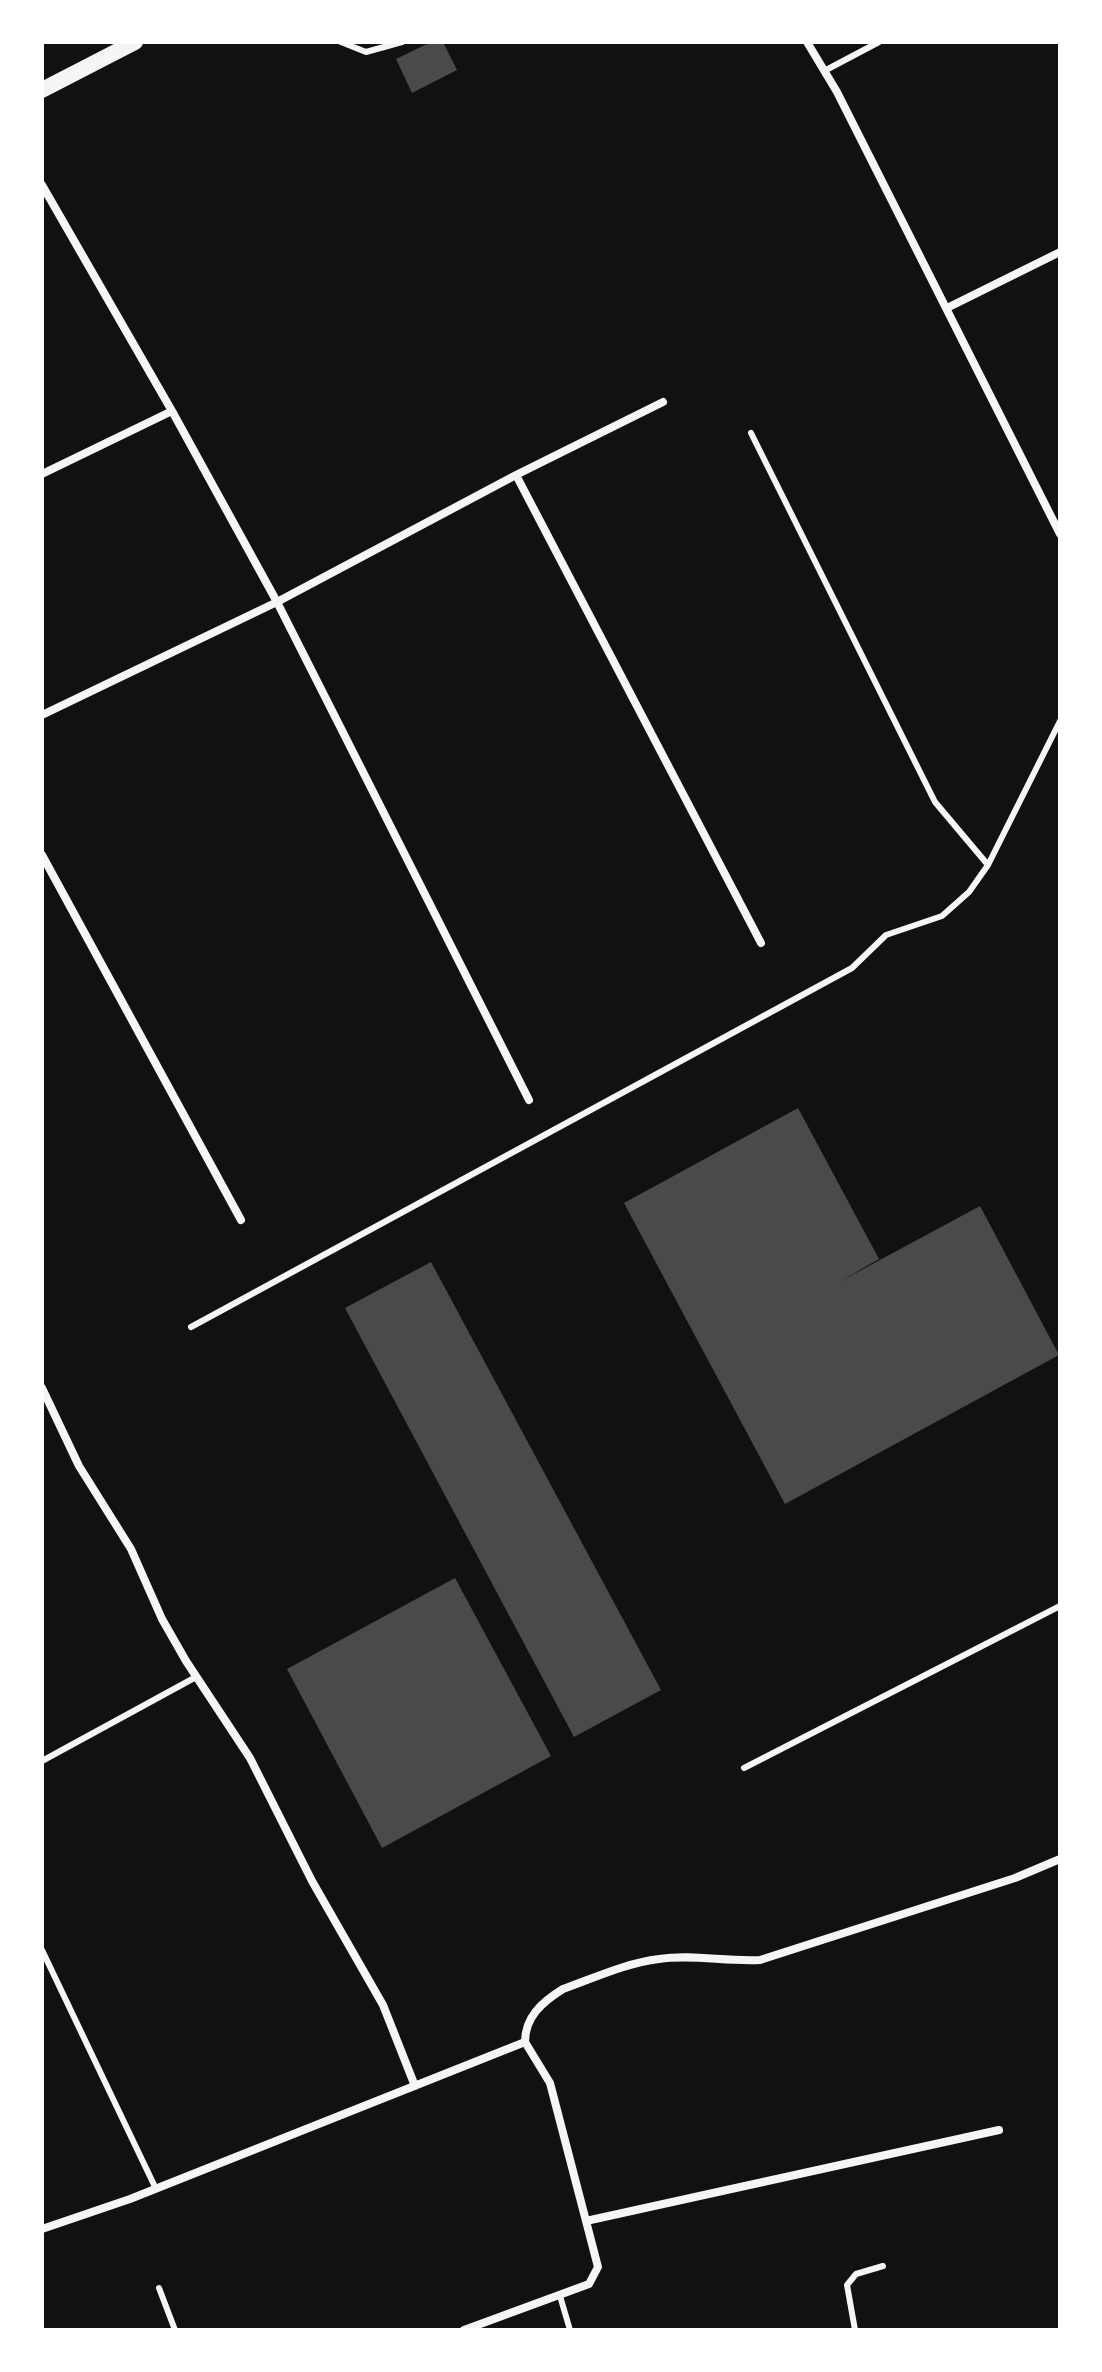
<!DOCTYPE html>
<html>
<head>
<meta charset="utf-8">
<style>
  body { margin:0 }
  #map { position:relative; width:1102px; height:2372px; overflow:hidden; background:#111; font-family:"Nunito Sans",sans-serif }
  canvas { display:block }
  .frame { position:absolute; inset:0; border:44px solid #fff; pointer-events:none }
</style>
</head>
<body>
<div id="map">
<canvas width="1102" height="2372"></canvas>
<div class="frame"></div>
</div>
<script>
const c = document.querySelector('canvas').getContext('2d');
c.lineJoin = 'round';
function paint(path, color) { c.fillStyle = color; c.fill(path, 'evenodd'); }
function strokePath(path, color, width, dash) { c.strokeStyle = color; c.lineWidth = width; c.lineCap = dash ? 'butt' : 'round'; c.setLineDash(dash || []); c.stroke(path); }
paint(new Path2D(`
  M431,42H443L457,70L412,93L396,59Z
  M798,1108L879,1259L839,1282L980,1206L1059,1355L785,1504L624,1203Z
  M431,1262L661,1690L574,1737L345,1308Z
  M455,1578L551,1756L382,1848L287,1669Z`), '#4a4a4a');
strokePath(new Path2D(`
  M341,42L366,52L402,42
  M826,70L879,42
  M751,433L935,802L988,865
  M191,1327L852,968L886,935L942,916L969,892L988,865L1060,721
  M42,1761L196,1677
  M744,1768L1060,1606
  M42,1950L156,2189
  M159,2288L175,2330
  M560,2296L570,2330
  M855,2330L847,2285L856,2274L883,2266`), '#f5f5f5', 6);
strokePath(new Path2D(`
  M807,42L837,92L1060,534
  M42,185L172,411L277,602L529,1100
  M947,308L1060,252
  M42,474L172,411
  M516,475L761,943
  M42,715L277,602L516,475L663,402
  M42,855L241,1220
  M42,1388L79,1466L131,1549L162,1619L186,1661L250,1758L312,1881L383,2005L415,2086
  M586,2221L999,2130
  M42,2229L130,2199L525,2042C525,2017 542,2002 563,1989C594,1978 626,1963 659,1959C693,1954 726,1962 760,1960L1015,1878L1060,1859
  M464,2330L589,2284L598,2267L550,2083L525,2042`), '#f5f5f5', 8);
strokePath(new Path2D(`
  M42,90L135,42`), '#f5f5f5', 16);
</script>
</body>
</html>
